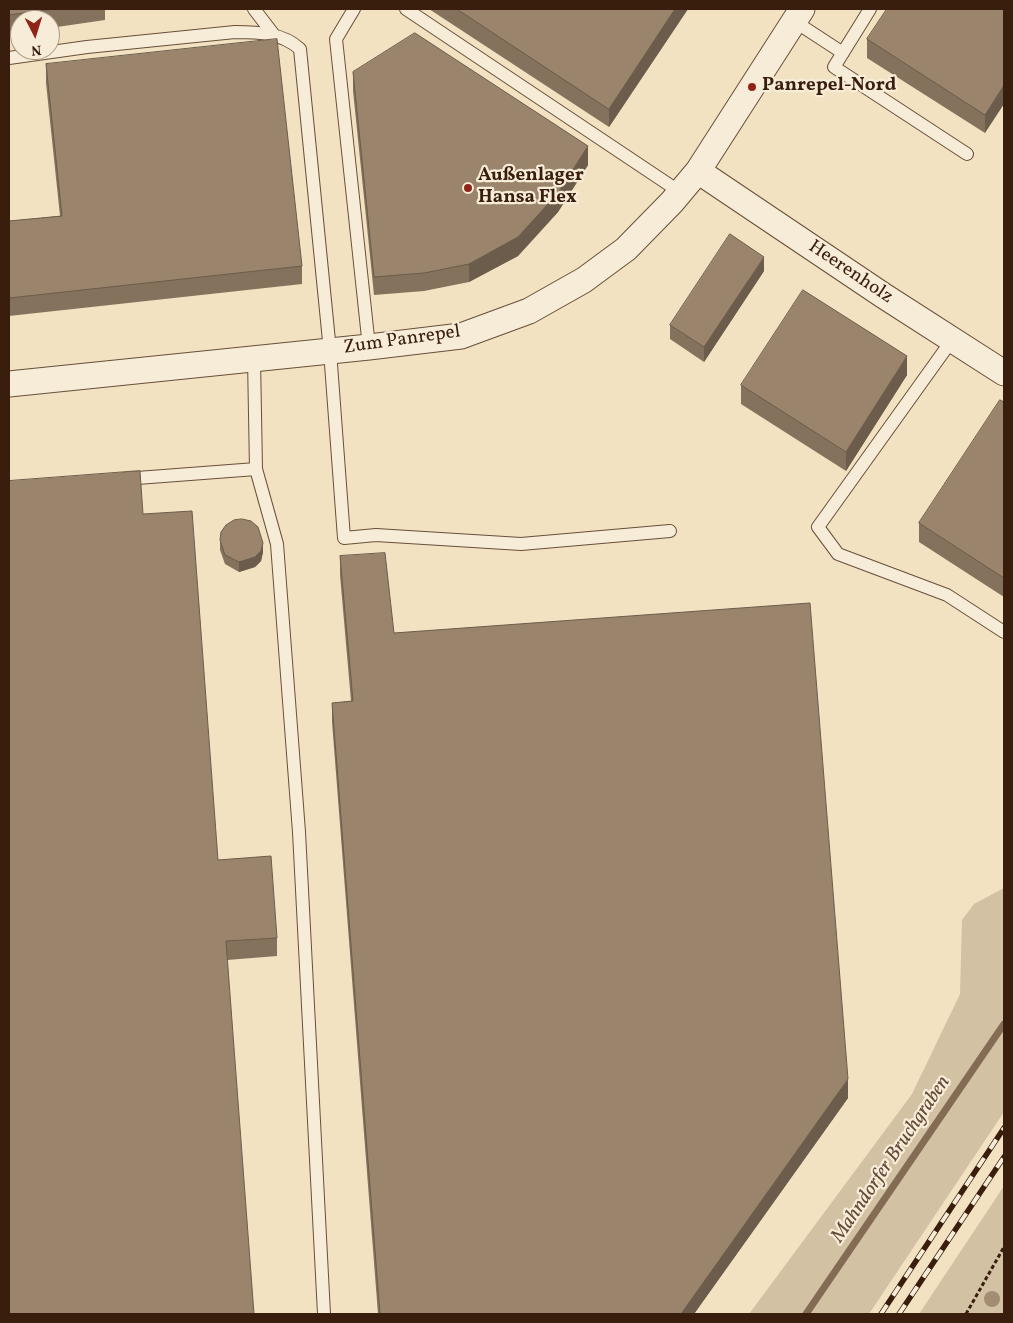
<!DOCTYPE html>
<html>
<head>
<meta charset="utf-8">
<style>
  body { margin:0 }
  #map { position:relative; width:1013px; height:1323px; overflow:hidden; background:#f2e2c2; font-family:Vollkorn,serif }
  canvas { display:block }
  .frame { position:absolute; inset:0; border:10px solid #3a1e0d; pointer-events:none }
  .north { position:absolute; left:10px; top:10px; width:50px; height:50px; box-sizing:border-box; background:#f7ecd7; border:1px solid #ab9a86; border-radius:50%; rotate:175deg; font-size:14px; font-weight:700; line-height:20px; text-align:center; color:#3a1e0d }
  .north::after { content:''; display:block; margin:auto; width:18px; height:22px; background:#8f2418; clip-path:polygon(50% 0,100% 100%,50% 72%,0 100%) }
</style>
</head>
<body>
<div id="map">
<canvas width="1013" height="1323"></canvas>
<div class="frame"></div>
<div class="north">N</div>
</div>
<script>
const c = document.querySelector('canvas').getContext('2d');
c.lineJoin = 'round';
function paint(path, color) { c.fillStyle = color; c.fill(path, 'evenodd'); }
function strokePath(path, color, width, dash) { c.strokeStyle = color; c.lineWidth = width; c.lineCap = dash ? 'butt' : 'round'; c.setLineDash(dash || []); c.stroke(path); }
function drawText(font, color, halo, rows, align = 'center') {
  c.font = font + ' Vollkorn,serif'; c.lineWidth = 4.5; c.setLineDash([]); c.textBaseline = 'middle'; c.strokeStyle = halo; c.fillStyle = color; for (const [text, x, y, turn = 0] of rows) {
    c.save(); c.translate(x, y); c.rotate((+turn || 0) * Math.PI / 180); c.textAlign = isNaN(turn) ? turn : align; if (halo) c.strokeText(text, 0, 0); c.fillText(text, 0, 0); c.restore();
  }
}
paint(new Path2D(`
  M1004,888V1112L869,1314H749L912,1094L960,994L962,920L974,904Z
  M1004,1186V1314H919Z`), '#d3c1a3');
strokePath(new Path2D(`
  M806,1314L1004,1024`), '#836b54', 7);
const lane = new Path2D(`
  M254,9L274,35
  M354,9L336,39L369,347
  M406,9L680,192
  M870,9L834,67L967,154
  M794,21L843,53
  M9,58L87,47L235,32C258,32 283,33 300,49L330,351L344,538L376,535L521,544L670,531
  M952,340L818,527L838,554L947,595L1004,632
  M254,359L256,469L277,544L299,832L324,1314
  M124,479L256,469`);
const street = new Path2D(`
  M698,171L884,296L1004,373
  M9,384L369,347L461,336L529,311L584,280L626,249L672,202L698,171L802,9`);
strokePath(lane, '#684f3a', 14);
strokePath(street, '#684f3a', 27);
strokePath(new Path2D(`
  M966,1314L1004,1247`), '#3a1e0d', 3, [4, 2.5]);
strokePath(lane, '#f7ecd7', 12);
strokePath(street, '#f7ecd7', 25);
const rail = new Path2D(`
  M881,1314L1004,1128
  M899,1314L1004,1157`);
strokePath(rail, '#3a1e0d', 5.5);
strokePath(rail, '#f7ecd7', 4, [11]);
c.fillStyle = '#a28d73';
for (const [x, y] of [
  [992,1299]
]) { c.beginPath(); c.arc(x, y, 8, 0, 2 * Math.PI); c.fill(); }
paint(new Path2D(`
  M9,9H105V20L50,28V20H20V32L9,34Z
  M429,9H688L609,127Z
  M1004,9L985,133L867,58V39Z
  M46,64L302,266V284L9,316V221L60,216L46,83Z
  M353,72L588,165L558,212L518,256L469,282L424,291L374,295L353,91Z
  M764,271L704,362L670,339V325Z
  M907,375L846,471L741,404V385Z
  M1004,402V597L919,542V523Z
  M143,514L218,860L277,938V956L227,960Z
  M220,540L263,552L261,561L255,567L239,572L225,564L220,550Z
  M340,556L394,633L848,1098L694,1314H378L332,722V703L351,701L340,575Z`), '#84725c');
paint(new Path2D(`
  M675,9H688L609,127V109Z
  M1004,85V104L985,133V115Z
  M588,146V165L558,212L518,256L469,282V264Z
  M764,257V271L704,362V347Z
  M907,356V375L846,471V452Z
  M263,543V552L261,561L255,567L239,572V562Z
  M848,1079V1098L694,1314H681Z`), '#6c5c4b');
const building = new Path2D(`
  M9,9H54L9,15Z
  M457,9H675L609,109Z
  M887,9H1004V85L985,115L867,39Z
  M415,33L588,146L558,193L518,237L469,264L424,273L374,277L353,72Z
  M277,39L302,266L9,298V221L62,216L46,64Z
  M730,234L764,257L704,347L670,325Z
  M803,290L907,356L846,452L741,385Z
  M1000,400L1004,402V578L919,523Z
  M140,471L143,514L192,511L218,860L271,856L277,938L226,941L254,1314H9V481Z
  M242,519L251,521L258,527L263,543L261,551L255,557L239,562L225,555L220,540L221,532L226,525L234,520Z
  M385,553L394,633L810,603L848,1079L681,1314H380L332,703L353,701L340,556Z`);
paint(building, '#9a846b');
strokePath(building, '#6c5c4b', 1);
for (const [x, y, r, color] of [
  [752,87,5,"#8f2418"],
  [468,188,5,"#8f2418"]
]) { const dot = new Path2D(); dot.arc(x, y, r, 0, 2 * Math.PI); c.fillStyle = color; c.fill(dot); strokePath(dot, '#f7ecd7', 2); }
drawText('bold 19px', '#3a1e0d', '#f7ecd7', [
  ["Panrepel-Nord",762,87],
  ["Außenlager",478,177],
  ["Hansa Flex",478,199]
], 'left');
drawText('19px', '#3a1e0d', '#f7ecd7', [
  ["Heerenholz",850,273,34],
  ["Zum Panrepel",402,341,-8]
]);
drawText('italic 20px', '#644b37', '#f7ecd7', [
  ["Mahndorfer Bruchgraben",892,1160,-56]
]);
</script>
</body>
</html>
